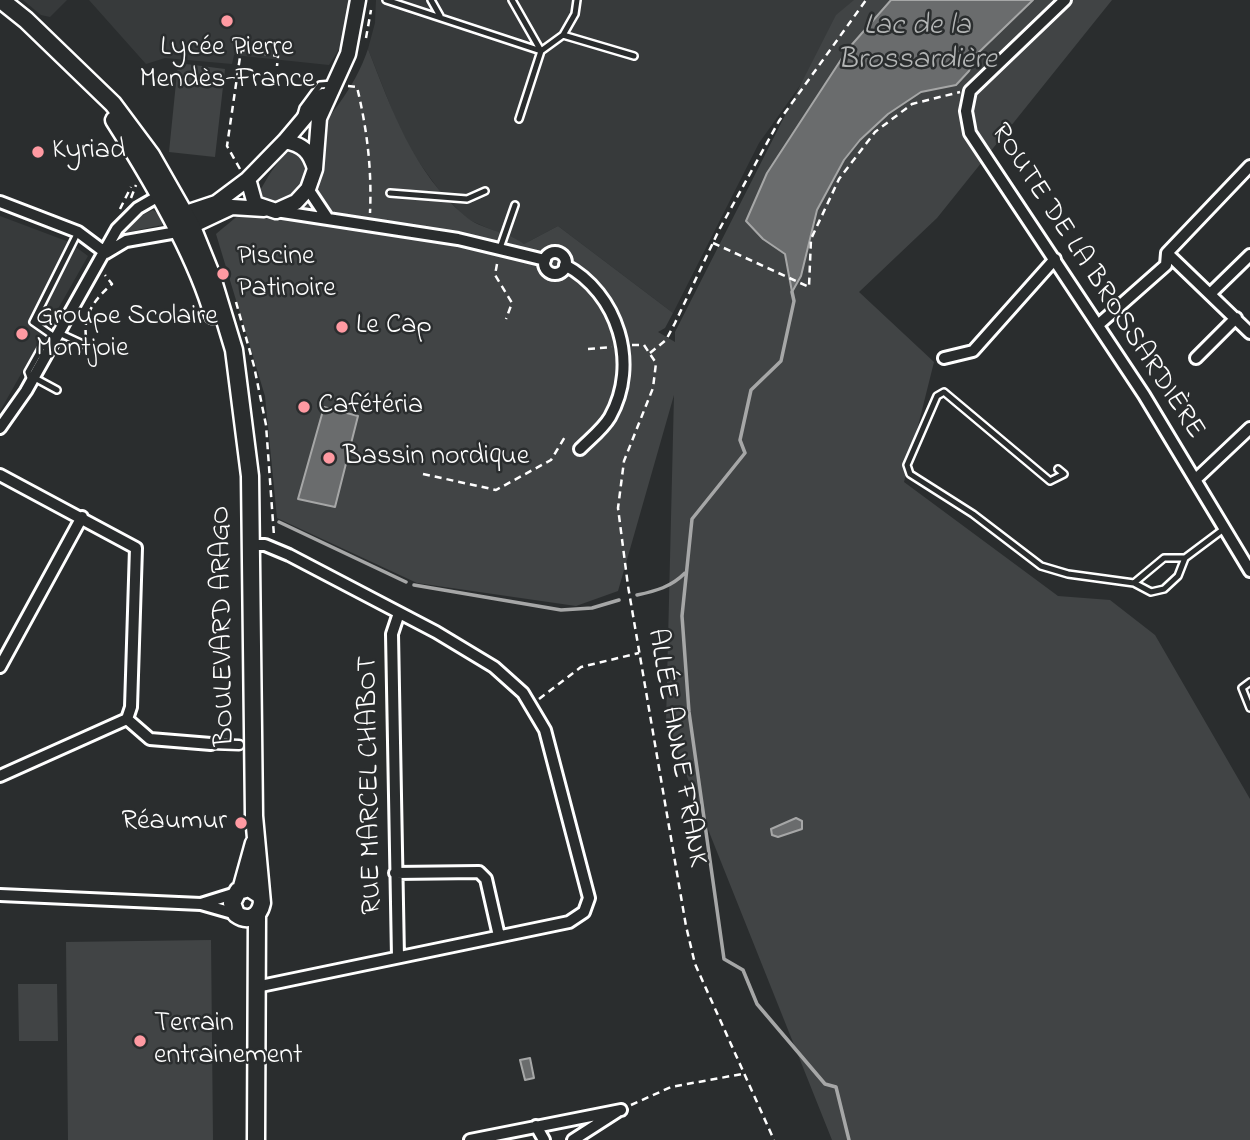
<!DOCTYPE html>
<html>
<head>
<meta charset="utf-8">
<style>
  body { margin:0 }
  canvas { display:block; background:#2a2d2e }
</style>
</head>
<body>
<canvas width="1250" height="1140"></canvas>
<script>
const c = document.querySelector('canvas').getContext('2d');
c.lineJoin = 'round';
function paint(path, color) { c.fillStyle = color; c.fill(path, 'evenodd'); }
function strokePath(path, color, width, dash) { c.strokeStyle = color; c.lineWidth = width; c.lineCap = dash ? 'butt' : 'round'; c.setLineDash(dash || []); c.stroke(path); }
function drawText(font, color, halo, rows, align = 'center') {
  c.font = font + ' "Indie Flower",sans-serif'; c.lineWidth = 5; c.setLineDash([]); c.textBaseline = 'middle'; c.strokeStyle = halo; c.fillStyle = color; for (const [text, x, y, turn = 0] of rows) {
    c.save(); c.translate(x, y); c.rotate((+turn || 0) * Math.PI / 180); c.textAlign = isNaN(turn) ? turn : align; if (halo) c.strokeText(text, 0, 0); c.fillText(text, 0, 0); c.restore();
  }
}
paint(new Path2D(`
  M23,0H67L50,17L41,15Z
  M89,0H349L344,41L329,65L234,55L232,64L165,58L146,64Z
  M376,0H861L759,143L673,313L558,226L524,244L467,219L439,190L405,143L368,49L375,23Z
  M0,216L69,242L88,256L0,411Z`), '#373a3b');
paint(new Path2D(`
  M854,0H1112L937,218L859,292L934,362L904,482L1058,596L1110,600L1155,635L1250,799V1140H832L666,724L674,395L618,591L576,606L417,583L277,518L265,396L216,234C230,222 253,205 261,189C269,175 277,160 292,149L298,151C328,120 354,90 368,49C392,110 413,172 465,216C481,230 507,231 524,244L558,226L673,313L665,328L658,332L675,342V332L836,15Z
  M178,63L225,69L215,157L169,152Z
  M153,210L163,217L162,225L118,234L132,220Z
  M211,940L213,1140H68L66,942Z
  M18,984H57L58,1041H19Z`), '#414445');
const water = new Path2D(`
  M891,0H1033L975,56L969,71L956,85L921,92L888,114L860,140L844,160L817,210L801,276L792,292L785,254L763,239L746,221L767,173L848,49Z
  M324,407L358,416L335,507L298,499Z
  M796,818L802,821V829L778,837L772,835L771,829Z
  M530,1058L534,1078L525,1080L520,1060Z`);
paint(water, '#6a6c6d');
strokePath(water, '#a6a7a7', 2);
strokePath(new Path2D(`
  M792,292L794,301L781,361L751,390L740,440L745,453L692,519L682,616L689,712L724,959L743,970L757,1004L825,1084L836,1087L849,1140
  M279,522L406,582
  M414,585L561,610L592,608L619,600
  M637,595C656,591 671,587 685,573`), '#a6a7a7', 3.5);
const service = new Path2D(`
  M386,0L541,51
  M431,0L440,16
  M512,0L541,51
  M563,35L575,14L577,0
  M301,115L303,108L320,85L333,84
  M519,119L541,51L563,35L634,56
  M390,193L467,199L485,191
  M500,248L515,205
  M59,333L85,345
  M56,338L33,322L78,232
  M33,377L57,390
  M31,380L28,372L42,347L51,346
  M1058,469L1064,474L1050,481L944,392L937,396L907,465L910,474L973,514L1041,566L1068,574L1134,583
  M1185,558H1164L1134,583L1151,592L1164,589L1178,576L1185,558L1225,528
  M1250,682L1242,688L1250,708`);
const pedestrian = new Path2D(`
  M211,744L239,745`);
const minor = new Path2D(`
  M1065,0L970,91L966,111L970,133L1144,395L1250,571
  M308,189L328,219
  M0,202L78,232L106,253
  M276,211L458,239L545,260
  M544 263a11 11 0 1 1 22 0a11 11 0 1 1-22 0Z
  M106,253L126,241L177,232
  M1167,253L1250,333
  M565,265C618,293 640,364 610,417C603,429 590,439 580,449
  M1210,294L1250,255
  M1098,325L1166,265L1167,253L1250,166
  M944,358L973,351L1055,259
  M1196,358L1236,318
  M0,428L26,391L117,229L138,208L164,193
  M0,475L136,548L131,707L127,719L0,776
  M1196,479L1250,428
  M252,545H265L289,555L436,632L494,667L523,693L545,730L589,898L584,912L569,922L256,987
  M0,667L82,517
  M127,719L150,739L211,744
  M395,873L479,872L486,879L499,936
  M0,895L201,904L236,914
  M201,904L236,893
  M398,957L392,634L399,613
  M536,1126L544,1140
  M470,1140L621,1110
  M573,1140L618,1111`);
const tertiary = new Path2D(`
  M285,141L323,96
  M315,169C310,151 303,145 285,141L248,179L255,204L276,211L296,202L308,189L315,169L319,118L348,54L358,0
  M177,216L216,203L248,179
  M181,231L232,207L264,209`);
const secondary = new Path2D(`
  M1,0L26,20L113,104L151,155L192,227L211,274L234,350L250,476L254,816L262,903C259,918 247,922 236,914L232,903L238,891L249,888L260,895
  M114,120C149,175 195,252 213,315
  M241,890L254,843
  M256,1140L257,915`);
strokePath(service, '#fff', 10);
strokePath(pedestrian, '#fff', 13);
strokePath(minor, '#fff', 16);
strokePath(tertiary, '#fff', 19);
strokePath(secondary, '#fff', 21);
strokePath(new Path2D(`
  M366,38L371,10
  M348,86L357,87C367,129 372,169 370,213
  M240,169L227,146L241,50L278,56L277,66
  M131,198L136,185
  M120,209L131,187
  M713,243L809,287L811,239L839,179L875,132L912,104L960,92
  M497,264L495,275L512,303L506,319
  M236,302L254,366L266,425L274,536
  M86,337C83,314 95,299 112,284L105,275
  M632,345H644L656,363L653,388L624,461L618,508L628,586L686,926L695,964L774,1140
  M588,349L612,347
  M650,353L666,340L675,323L719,230L779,121L866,0
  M423,474L496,490L551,460L566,435
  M539,699L581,667L639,653
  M631,1105L671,1087L742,1074`), '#fff', 2.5, [7, 5]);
strokePath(service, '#2a2d2e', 5);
strokePath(pedestrian, '#2a2d2e', 8);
strokePath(minor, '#2a2d2e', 10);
strokePath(tertiary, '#2a2d2e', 14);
strokePath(secondary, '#2a2d2e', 16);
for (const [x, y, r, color] of [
  [227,21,7,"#ff9aa2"],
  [38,152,7,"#ff9aa2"],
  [223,274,7,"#ff9aa2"],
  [342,327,7,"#ff9aa2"],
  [22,334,7,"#ff9aa2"],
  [304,407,7,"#ff9aa2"],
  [329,458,7,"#ff9aa2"],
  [241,823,7,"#ff9aa2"],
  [140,1041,7,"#ff9aa2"]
]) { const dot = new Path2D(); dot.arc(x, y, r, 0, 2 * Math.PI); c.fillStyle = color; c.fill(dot); strokePath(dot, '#2a2d2e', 2.5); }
drawText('28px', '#fff', '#2a2d2e', [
  ["Lycée Pierre",227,49,"center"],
  ["Mendès-France",227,81,"center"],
  ["Kyriad",52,152],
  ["Piscine",237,258],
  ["Patinoire",237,290],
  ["Groupe Scolaire",36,318],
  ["Montjoie",36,350],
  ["Le Cap",356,327],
  ["Cafétéria",318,407],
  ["Bassin nordique",343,458],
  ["Réaumur",227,823,"right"],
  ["Terrain",154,1025],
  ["entrainement",154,1057]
], 'left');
drawText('28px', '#fff', '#2a2d2e', [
  ["ROUTE DE LA BROSSARDIÈRE",1096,282,57],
  ["BOULEVARD ARAGO",225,626,-91],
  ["ALLÉE ANNE FRANK",675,748,80],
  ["RUE MARCEL CHABOT",372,785,-91]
]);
drawText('italic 30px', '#b4b6b6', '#2a2d2e', [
  ["Lac de la",917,28],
  ["Brossardière",917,62]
]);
</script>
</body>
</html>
